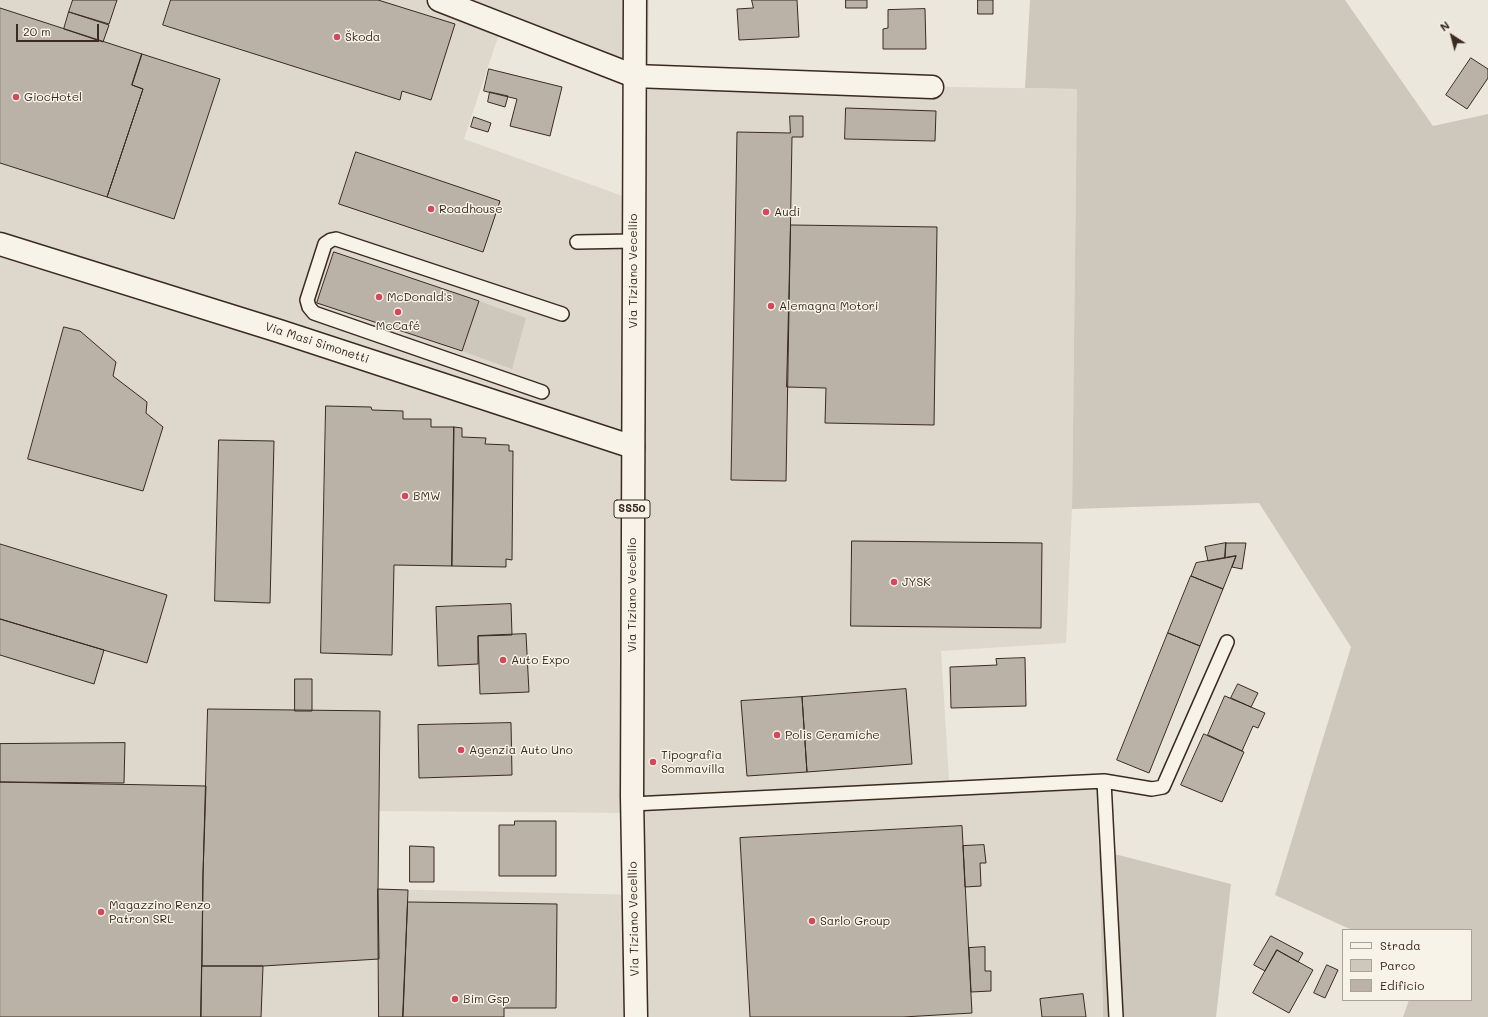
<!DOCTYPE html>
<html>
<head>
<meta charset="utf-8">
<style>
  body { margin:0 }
  #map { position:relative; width:1488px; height:1017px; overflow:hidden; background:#ece7dc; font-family:Mali,sans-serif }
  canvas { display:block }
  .legend { position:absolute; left:1342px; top:929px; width:130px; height:72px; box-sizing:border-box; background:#f7f3e8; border:1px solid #aca397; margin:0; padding:5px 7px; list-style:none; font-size:12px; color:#3b2a1e }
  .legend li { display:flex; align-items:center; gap:8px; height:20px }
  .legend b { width:20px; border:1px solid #aca397 }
  .north { position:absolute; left:1432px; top:16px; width:40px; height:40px; -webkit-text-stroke:3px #f7f3e8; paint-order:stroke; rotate:324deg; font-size:11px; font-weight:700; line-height:16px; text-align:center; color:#3b2a1e }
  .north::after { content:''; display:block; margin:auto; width:14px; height:18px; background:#3b2a1e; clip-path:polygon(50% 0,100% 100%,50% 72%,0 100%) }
  .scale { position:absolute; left:16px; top:24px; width:83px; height:18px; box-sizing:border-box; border:2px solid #3b2a1e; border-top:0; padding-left:5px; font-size:12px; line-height:14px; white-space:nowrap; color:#3b2a1e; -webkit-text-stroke:3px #f7f3e8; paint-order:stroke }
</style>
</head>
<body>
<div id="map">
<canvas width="1488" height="1017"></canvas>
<ul class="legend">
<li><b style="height:5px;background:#f7f3e8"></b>Strada</li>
<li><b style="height:11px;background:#cec8bc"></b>Parco</li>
<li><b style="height:11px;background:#bab2a7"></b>Edificio</li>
</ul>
<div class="north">N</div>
<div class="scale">20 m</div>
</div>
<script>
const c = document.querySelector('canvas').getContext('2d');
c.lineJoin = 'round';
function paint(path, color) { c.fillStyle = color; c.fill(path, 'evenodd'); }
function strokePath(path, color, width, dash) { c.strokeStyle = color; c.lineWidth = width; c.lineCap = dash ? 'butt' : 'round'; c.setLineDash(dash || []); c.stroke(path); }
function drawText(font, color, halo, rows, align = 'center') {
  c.font = font + ' Mali,sans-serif'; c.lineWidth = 3; c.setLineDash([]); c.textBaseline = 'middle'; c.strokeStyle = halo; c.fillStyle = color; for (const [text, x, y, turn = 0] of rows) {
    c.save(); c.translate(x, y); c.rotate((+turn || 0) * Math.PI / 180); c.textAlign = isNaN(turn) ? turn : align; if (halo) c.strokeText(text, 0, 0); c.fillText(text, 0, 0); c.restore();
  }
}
paint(new Path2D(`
  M0,0H649L648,82L1077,89L1072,509L1066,643L941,651L950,796L1097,789L1103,1017H0ZM501,28L648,82L645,204L464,139ZM379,811L645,813L644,895L379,889Z`), '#ddd7cc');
paint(new Path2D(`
  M1030,0H1345L1433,126L1488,114V1017H1403L1409,1000H1471V930H1352L1275,895L1351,647L1259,503L1072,509L1077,89L1025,88Z
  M479,301L526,318L512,369L462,351Z
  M1099,850L1231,884L1216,1017H1103Z`), '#cec8bc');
const building = new Path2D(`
  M73,0H117L109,24L69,12Z
  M171,0H378L455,24L431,100L402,91L400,100L163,25Z
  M752,0H797L799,37L739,40L737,9L753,8Z
  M846,0H867V8H846Z
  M978,0H993V14H978Z
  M0,8L142,54L132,85L143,89L107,197L0,163Z
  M925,9L926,49H883V29L888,28V10Z
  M69,12L109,25L103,42L64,29Z
  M142,54L220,79L174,219L107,197L143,89L132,85Z
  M1471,58L1488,69V78L1467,109L1446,95Z
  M489,69L562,87L550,136L510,126L517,99L484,91Z
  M490,92L508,96L505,107L488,102Z
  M846,108L936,111L935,141L845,139Z
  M790,116H803V137H792L786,481L731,480L737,132L790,133Z
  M474,117L491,123L488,132L471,127Z
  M356,152L500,201L483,252L339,204Z
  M791,225L937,227L934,425L825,423L826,388L787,387Z
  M334,252L479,301L462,351L317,303Z
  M64,327L80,331L116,362L113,376L147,402L146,413L163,427L143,491L28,459Z
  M326,406L371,407L372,410L403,411V419H431V427H454L452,566L394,565L392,655L321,653Z
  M454,427L462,428V437L486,438L485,444L509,445V451H513L512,560L506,559V567L452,566Z
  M219,440L274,441L270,603L215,601Z
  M852,541L1042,543L1041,628L851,626Z
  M1226,543L1225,558L1208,561L1205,547Z
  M1226,543H1246L1242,569L1232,567L1236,556L1225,558Z
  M0,544L167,595L147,663L0,619Z
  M1236,556L1223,589L1191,576L1196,563Z
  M1191,576L1223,589L1200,646L1168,633Z
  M511,604L512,635L478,636V664L438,666L436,607Z
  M0,619L104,650L94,684L0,655Z
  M1168,633L1200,646L1149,773L1117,760Z
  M526,634L529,692L480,694L478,636Z
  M1025,658L1026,706L951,708L950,667L997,665L996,659Z
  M295,679H312V711H295Z
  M1238,684L1258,693L1251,707L1231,698Z
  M906,689L912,764L807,772L802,697Z
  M1225,696L1265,713L1258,728L1253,726L1242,751L1208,735Z
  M802,697L807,772L747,776L741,701Z
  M208,709L380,711L378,889L379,959L263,966H202L203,874Z
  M511,723L512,775L419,778L418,725Z
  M1204,734L1244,752L1222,802L1181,785Z
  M125,743L124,783L0,782V744Z
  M0,782L206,786L203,874L201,1017H0Z
  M515,821H556V876H499V825H514Z
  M962,826L972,1013L903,1017H750L740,838Z
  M984,845L986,863H980L981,886L965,887L963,846Z
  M410,846L434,847V882H410Z
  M378,889L408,890L403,1017H379Z
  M408,902L557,904L556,1008H504V1017H403Z
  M1271,936L1303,953L1298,962L1277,950L1265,971L1254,965Z
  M985,947V971H991V991L971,992L969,948Z
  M1277,950L1313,970L1289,1013L1253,993Z
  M1327,965L1338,970L1325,998L1314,993Z
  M202,966H263L261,1017H201Z
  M1083,994L1086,1017H1042L1040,999Z`);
paint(building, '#bab2a7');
strokePath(building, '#3b2a1e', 1);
const lane = new Path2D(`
  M577,242L633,241
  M542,392L314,313L309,307L307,300L325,244L331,240L336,239L562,314
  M1104,781L1152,789L1163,787L1227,642
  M632,804L1104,781L1116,1017`);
const street = new Path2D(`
  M439,0L634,76L932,87
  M0,244L279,331L633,447`);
const primary = new Path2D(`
  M635,0L632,796L636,1017`);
strokePath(lane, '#3b2a1e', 16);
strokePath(street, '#3b2a1e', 25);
strokePath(primary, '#3b2a1e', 25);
strokePath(lane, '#f7f3e8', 13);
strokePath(street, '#f7f3e8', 22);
strokePath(primary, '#f7f3e8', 22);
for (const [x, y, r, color] of [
  [337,37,4,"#d1495b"],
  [16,97,4,"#d1495b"],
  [431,209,4,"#d1495b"],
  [766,212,4,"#d1495b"],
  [379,297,4,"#d1495b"],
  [771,306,4,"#d1495b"],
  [398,312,4,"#d1495b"],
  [405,496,4,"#d1495b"],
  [894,582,4,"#d1495b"],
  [503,660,4,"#d1495b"],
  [777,735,4,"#d1495b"],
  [461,750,4,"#d1495b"],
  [653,762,4,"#d1495b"],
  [101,912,4,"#d1495b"],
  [812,921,4,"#d1495b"],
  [455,999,4,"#d1495b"]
]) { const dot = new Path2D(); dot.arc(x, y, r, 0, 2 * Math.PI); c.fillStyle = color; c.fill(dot); strokePath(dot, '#f7f3e8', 1.5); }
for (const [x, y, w] of [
  [632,509,36]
]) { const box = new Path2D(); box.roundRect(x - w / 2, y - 9, w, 18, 3); c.fillStyle = '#f7f3e8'; c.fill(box); strokePath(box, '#3b2a1e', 1); }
drawText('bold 11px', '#3b2a1e', null, [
  ["SS50",632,509]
]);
drawText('12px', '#3b2a1e', '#f7f3e8', [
  ["Škoda",345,37],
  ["GiocHotel",24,97],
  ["Roadhouse",439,209],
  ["Audi",774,212],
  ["McDonald's",387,297],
  ["Alemagna Motori",779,306],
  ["McCafé",398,326,"center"],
  ["BMW",413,496],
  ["JYSK",902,582],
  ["Auto Expo",511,660],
  ["Polis Ceramiche",785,735],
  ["Agenzia Auto Uno",469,750],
  ["Tipografia",661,755],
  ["Sommavilla",661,769],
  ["Magazzino Renzo",109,905],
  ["Patron SRL",109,919],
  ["Sarlo Group",820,921],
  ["Bim Gsp",463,999]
], 'left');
drawText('12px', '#3b2a1e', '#f7f3e8', [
  ["Via Tiziano Vecellio",633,271,-90],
  ["Via Masi Simonetti",317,343,18],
  ["Via Tiziano Vecellio",632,595,-90],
  ["Via Tiziano Vecellio",634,919,-91]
]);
</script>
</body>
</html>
